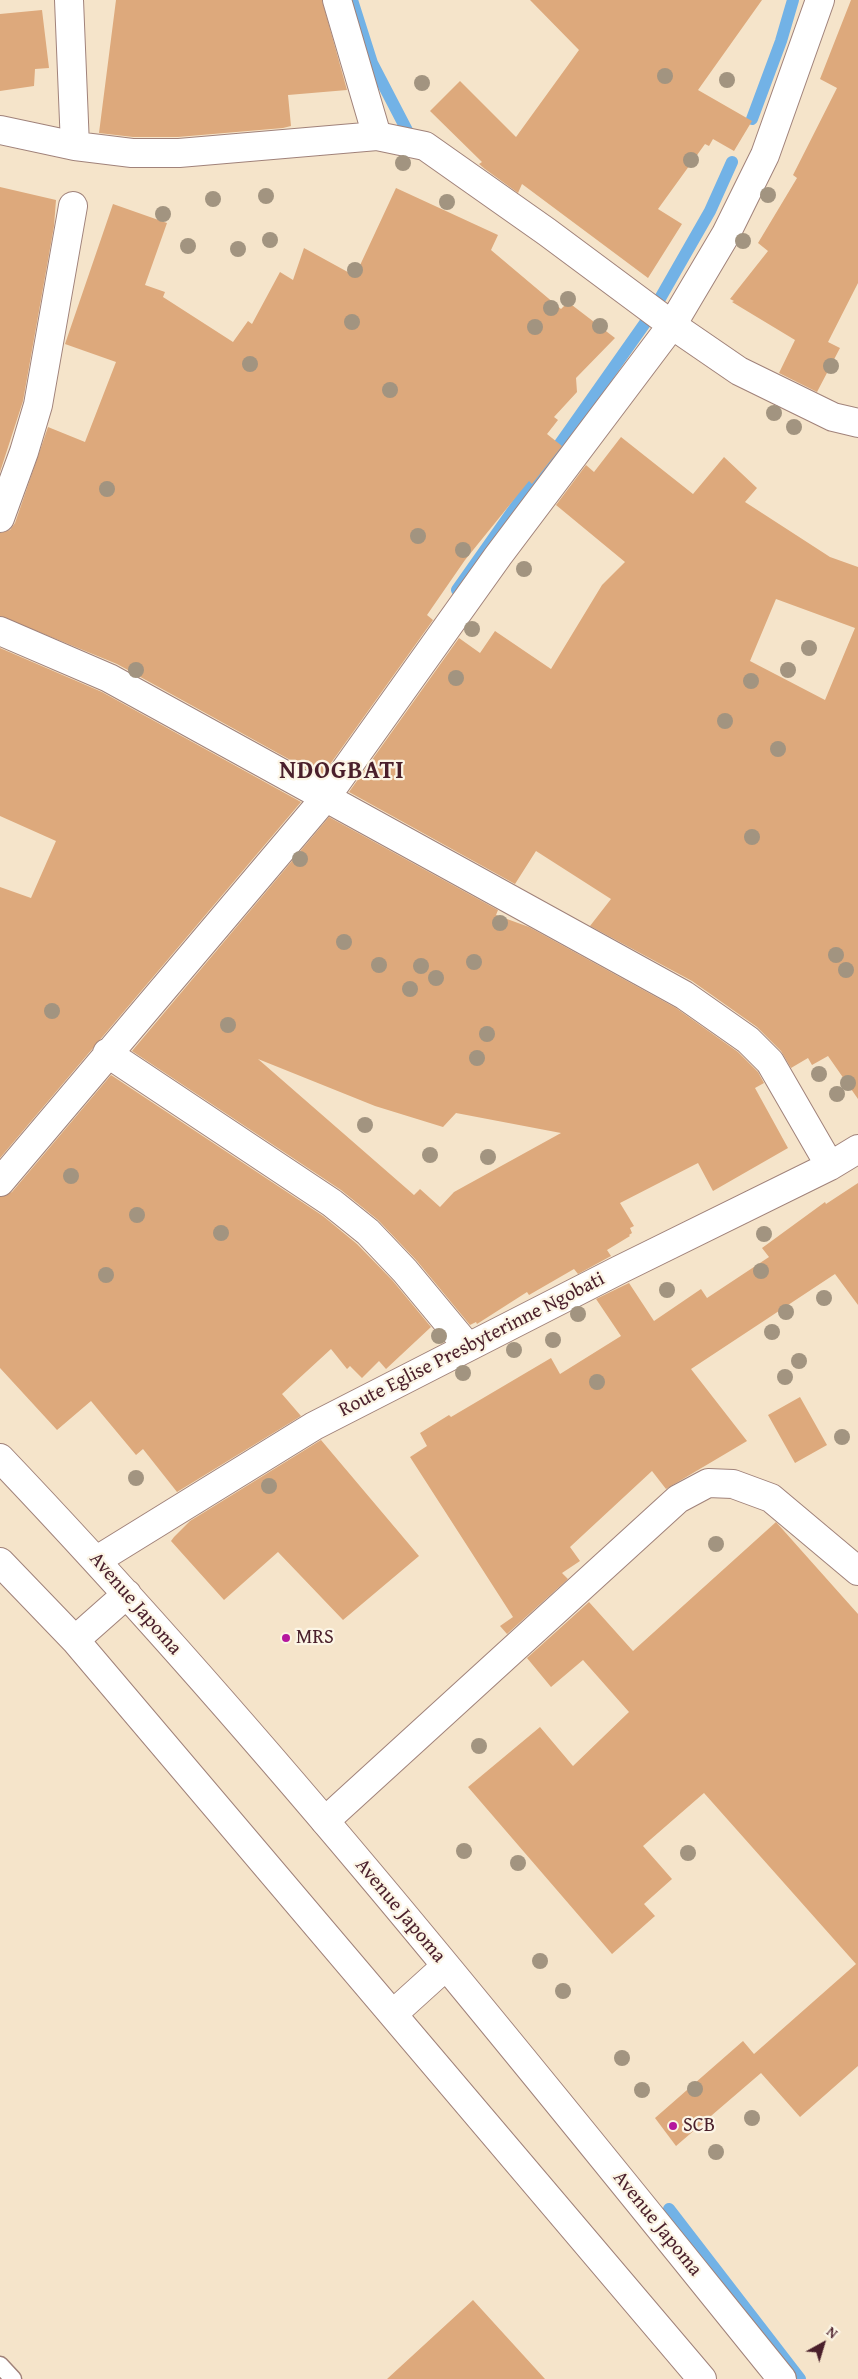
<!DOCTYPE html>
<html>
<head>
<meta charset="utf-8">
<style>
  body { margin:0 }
  #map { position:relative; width:858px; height:2379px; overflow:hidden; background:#f5e4ca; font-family:"Gentium Book Plus",serif }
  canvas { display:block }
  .north { position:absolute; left:798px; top:2319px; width:50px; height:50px; -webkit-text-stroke:4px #fcf5e5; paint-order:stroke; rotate:39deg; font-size:14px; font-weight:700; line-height:20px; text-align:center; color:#4a1f2b }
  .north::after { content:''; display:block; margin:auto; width:18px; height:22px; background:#4a1f2b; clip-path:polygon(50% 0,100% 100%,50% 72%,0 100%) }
</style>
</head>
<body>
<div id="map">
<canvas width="858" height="2379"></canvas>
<div class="north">N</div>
</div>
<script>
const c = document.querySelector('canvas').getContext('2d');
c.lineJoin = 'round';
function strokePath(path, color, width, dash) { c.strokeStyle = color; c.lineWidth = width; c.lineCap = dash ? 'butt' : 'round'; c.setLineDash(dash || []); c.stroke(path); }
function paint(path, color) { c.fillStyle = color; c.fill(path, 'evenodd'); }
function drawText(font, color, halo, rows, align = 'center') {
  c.font = font + ' "Gentium Book Plus",serif'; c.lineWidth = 4.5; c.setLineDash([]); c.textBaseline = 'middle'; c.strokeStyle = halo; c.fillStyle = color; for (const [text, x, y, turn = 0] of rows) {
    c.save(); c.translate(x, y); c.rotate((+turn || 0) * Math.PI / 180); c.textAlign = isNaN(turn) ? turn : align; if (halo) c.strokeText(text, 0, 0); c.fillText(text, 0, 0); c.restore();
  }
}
strokePath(new Path2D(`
  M352,0L372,63L413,142
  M752,119L781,41L793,0
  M457,590L650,316L710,211L732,162
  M669,2209L800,2379`), '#72b2e6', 12);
paint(new Path2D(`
  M116,0H322L347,90L288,95L291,126L283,128L178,137H133L99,133Z
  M530,0H762L698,90L752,121L734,151L713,139L709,146L705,144L658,209L682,224L648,278L522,184L518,193L485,169L479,164L482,162L430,111L460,81L516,137L579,50Z
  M851,0H858V283L828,342L840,348L817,392L779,373L795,340L732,302L734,301L730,299L768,251L758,243L797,178L793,175L837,88L820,79Z
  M42,10L49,68L35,69L34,86L0,91V14Z
  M0,187L56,200L54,226L23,401L0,472Z
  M396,188L498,235L491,250L561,309L568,302L615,338L576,378L577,392L554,417L558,420L547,434L562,446L532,484L529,481L465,560L427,615L433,620L321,777L117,664L0,616V533L10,530L15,523L48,427L85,442L116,362L65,344L113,204L167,223L145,285L165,292L163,297L233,342L248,321L252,324L280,272L293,280L304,248L355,276Z
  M621,437L693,494L724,457L757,488L745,502L830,557L858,567V1099L828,1056L812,1065L808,1058L791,1068L781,1051L757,1027L692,981L590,926L611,899L536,851L515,884L349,792L459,638L480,653L495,631L551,669L602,585L625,562L556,505L586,465L594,472ZM776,599L855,628L825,700L750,661Z
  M0,648L102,692L301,802L0,1158V887L31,898L56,841L0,816Z
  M329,817L498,910L496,915L529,927L676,1008L738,1052L758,1072L764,1083L755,1088L788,1148L713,1191L698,1163L620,1203L634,1226L630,1228L632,1233L629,1235L630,1236L607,1250L611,1256L578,1274L574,1269L529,1295L527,1292L477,1324L476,1322L470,1325L417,1261L378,1220L341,1190L132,1051ZM258,1059L375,1106L443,1127L456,1113L561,1133L454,1192L440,1207L420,1189L414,1195Z
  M111,1075L323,1216L357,1244L393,1281L431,1327L386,1369L379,1361L362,1378L350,1366L347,1369L331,1349L282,1394L301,1416L177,1492L143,1449L136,1455L91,1401L57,1430L0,1368V1197L12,1192Z
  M858,1183V1305L835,1274L691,1369L747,1441L666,1489L652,1471L570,1547L580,1561L562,1573L568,1579L507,1634L500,1626L513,1617L410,1457L427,1446L420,1433L449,1415L451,1417L551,1358L560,1374L621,1336L596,1299L629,1283L654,1321L701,1289L707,1298L769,1257L762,1248L825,1202L826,1204Z
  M800,1397L827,1445L795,1463L768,1415Z
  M321,1440L419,1556L343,1620L278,1552L224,1600L171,1541L174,1537L190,1521Z
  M776,1522L858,1614V2066L800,2117L761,2073L676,2146L655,2118L743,2041L754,2054L856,1964L704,1793L643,1846L672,1879L644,1904L655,1916L612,1954L468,1787L540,1727L573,1766L629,1712L583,1660L551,1687L527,1658L589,1602L633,1651Z
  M473,2300L545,2379H387Z`), '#dda97c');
const service = new Path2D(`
  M0,2365L13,2379`);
const minor = new Path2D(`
  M69,0L75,146
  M337,0L377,136
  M0,130L75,146L132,153H179L377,136L425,146L547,232L672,325L739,371L833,417L858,423
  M0,518L24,452L38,405L73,206
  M0,631L109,678L684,995L748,1040L770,1062L830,1166
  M107,1053L332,1203L368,1232L405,1271L468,1347
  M0,1182L326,797L498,556L672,325L726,234L765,155L820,0
  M97,1560L314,1426L619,1270L830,1166L858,1149
  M325,1821L678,1499L708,1483L733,1484L771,1498L858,1571`);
const primary = new Path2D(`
  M0,1458C278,1750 529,2066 782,2379
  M0,1562L75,1640L702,2379
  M75,1640L127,1594
  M393,2014L446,1966`);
strokePath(service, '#a0827a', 19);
strokePath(minor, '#a0827a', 30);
strokePath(primary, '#a0827a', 30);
strokePath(service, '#fff', 16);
strokePath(minor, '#fff', 28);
strokePath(primary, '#fff', 28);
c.fillStyle = '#a29480';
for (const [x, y] of [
  [665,76],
  [727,80],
  [422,83],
  [691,160],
  [403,163],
  [768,195],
  [266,196],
  [213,199],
  [447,202],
  [163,214],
  [270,240],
  [743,241],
  [188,246],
  [238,249],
  [355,270],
  [568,299],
  [551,308],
  [352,322],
  [600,326],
  [535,327],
  [250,364],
  [831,366],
  [390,390],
  [774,413],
  [794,427],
  [107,489],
  [418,536],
  [463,550],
  [524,569],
  [472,629],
  [809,648],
  [136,670],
  [788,670],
  [456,678],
  [751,681],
  [725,721],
  [778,749],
  [752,837],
  [300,859],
  [500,923],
  [344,942],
  [836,955],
  [474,962],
  [379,965],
  [421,966],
  [846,970],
  [436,978],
  [410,989],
  [52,1011],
  [228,1025],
  [487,1034],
  [477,1058],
  [819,1074],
  [848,1083],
  [837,1094],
  [365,1125],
  [430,1155],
  [488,1157],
  [71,1176],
  [137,1215],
  [221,1233],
  [764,1234],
  [761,1271],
  [106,1275],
  [667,1290],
  [824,1298],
  [786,1312],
  [578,1314],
  [772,1332],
  [439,1336],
  [553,1340],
  [514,1350],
  [799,1361],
  [463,1373],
  [785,1377],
  [597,1382],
  [842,1437],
  [136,1478],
  [269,1486],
  [716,1544],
  [479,1746],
  [464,1851],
  [688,1853],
  [518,1863],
  [540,1961],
  [563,1991],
  [622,2058],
  [695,2089],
  [642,2090],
  [752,2118],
  [716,2152]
]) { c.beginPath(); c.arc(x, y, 8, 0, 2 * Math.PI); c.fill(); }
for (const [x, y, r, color] of [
  [286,1638,5,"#b5179e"],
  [673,2126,5,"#b5179e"]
]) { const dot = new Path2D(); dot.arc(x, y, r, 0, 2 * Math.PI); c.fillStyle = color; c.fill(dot); strokePath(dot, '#fcf5e5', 2); }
drawText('20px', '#4a1f2b', '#fcf5e5', [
  ["Route Eglise Presbyterinne Ngobati",472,1345,-27],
  ["Avenue Japoma",135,1604,49],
  ["Avenue Japoma",400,1911,50],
  ["Avenue Japoma",657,2224,51]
]);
drawText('20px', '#4a1f2b', '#fcf5e5', [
  ["MRS",296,1638],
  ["SCB",683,2126]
], 'left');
c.letterSpacing = '1px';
drawText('bold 25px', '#4a1f2b', '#fcf5e5', [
  ["NDOGBATI",342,772]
]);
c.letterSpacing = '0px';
</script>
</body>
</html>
